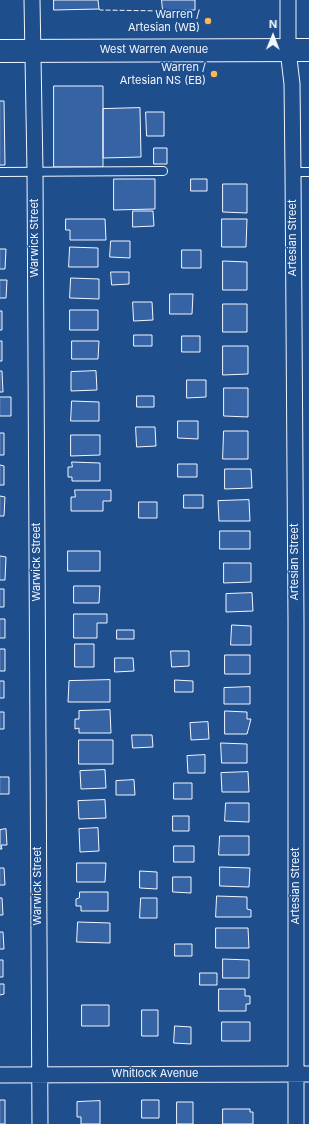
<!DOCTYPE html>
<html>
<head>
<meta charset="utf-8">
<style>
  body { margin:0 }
  #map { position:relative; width:309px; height:1124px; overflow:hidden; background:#1f4e8c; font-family:Inter,sans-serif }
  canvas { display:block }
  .north { position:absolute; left:253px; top:16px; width:40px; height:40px; -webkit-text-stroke:3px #1f4e8c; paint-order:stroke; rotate:1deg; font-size:11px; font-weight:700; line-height:16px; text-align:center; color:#f2f6ff }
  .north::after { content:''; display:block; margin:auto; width:14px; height:18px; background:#f2f6ff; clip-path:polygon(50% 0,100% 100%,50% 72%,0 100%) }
</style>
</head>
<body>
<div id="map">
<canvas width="309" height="1124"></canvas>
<div class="north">N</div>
</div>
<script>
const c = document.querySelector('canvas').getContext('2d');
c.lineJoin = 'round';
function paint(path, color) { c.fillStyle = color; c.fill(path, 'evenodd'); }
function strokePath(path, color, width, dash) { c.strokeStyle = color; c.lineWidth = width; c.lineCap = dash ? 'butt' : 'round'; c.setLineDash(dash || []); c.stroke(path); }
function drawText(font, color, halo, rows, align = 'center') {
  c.font = font + ' Inter,sans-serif'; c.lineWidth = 3; c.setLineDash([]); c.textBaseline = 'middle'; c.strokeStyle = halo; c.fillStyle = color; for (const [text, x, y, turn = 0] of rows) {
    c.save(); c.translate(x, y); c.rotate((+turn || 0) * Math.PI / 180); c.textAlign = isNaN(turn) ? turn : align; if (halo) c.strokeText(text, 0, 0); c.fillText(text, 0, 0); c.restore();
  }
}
const building = new Path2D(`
  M54,0H98L99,9L54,10Z
  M162,0H195V10L163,11Z
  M54,86H103V167H54Z
  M0,101H4L5,165H0Z
  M140,108L141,157L103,158V109Z
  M146,112H164V136H147Z
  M154,148H167V164H154Z
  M114,179H155V209L114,210Z
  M191,179H207V191H191Z
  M223,184H247V213L223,212Z
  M133,211H153L154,226L133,227Z
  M66,219H105L106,240H70V230H66Z
  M222,219H247L246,247H222Z
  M111,241H130V258L110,257Z
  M70,247L98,248V267H69Z
  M0,249H6L5,269H0Z
  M182,250H201V268H182Z
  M223,261L247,262V290H223Z
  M111,272H129V284L112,285Z
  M71,278L99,279V299L70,298Z
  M0,280H7L6,298H0Z
  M170,294H193L192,314H170Z
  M133,302H152L153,320L134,321Z
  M223,304H247V332H223Z
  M70,310H98V330H70Z
  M0,311H2V330H0Z
  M134,335H152V346H134Z
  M182,336H200V352H182Z
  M0,341H2V361H0Z
  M72,341H99L98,359H72Z
  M223,346H248V374L223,375Z
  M0,371H2L3,392H0Z
  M96,371L97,390L71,391V372Z
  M187,380H206V397L187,398Z
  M224,388H248V417L224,416Z
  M137,396H154V407H137Z
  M0,397H11V416H0Z
  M72,401L99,402V421H71Z
  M178,421H198V439L178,438Z
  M136,427H155L156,446L137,447Z
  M224,431H248V459H223Z
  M0,433H4V455H0Z
  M71,435H100V455L71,456Z
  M72,462L100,463V481H72V477H68V467H72Z
  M178,464H197V477H178Z
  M0,465L4,466V485H0Z
  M225,469H251L252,488L225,489Z
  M75,490H111V501H103V511H71V497H75Z
  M184,495H203V508H184Z
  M0,496L5,497L4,516H0Z
  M249,500L250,521H219L218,501Z
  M139,502H157V518H139Z
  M220,531H250V549H220Z
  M68,551H100V571H68Z
  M0,556L6,557L5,580H0Z
  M224,563H251V582L224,583Z
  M74,586H100L99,603H74Z
  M0,589H4V607H0Z
  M252,593L253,611L226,612V594Z
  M74,614H107V623H97V638H74Z
  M0,619H5V638H0Z
  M232,625L251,626V645H231Z
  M117,630H134V639H117Z
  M75,644H94V667H75Z
  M0,649H5V671H0Z
  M171,651H189V666L172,667Z
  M225,655H250V674H225Z
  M115,658H133L134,671L115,672Z
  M110,680V702H68L69,681Z
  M175,680L193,681V692H175Z
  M0,681H4V698H0Z
  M250,687V704H224V688Z
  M110,710L111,733H79V728L75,729V719H79V711Z
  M225,711L247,712V719H251L247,734H225Z
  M0,712H4V729H0Z
  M208,722L209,739L191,740L190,723Z
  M132,735H152L153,747L133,748Z
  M79,740H113V764H79Z
  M221,743L247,744V763H222Z
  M205,755V773H188L187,756Z
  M105,770L106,788L81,789L80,771Z
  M248,772L249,792H222L221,773Z
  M0,777H9V794H0Z
  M134,780L135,795H116V781Z
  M174,783H192V799H174Z
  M105,800L106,818L79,819L78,801Z
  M226,803H249V822L225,821Z
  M173,816H189V831H173Z
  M98,828L99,851L80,852L79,829Z
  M6,829L7,845H1L2,849H0V830Z
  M220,836H249V855H219Z
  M174,846H194V862H174Z
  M77,863H106L105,882H77Z
  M220,867L250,868L249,887L220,886Z
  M0,868H4L5,885H0Z
  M140,871L157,872V889L140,888Z
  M173,877H191V893L173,892Z
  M80,892H108V911H81V906H76V899L79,898Z
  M217,896L247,897V909L251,910V917H216Z
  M0,898H2L3,915H0Z
  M141,898H157V918H140Z
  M78,922L110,923V943L77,942Z
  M216,928H248L249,948H216Z
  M0,932H3L4,949H0Z
  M175,944H192V956H175Z
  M223,959L249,960V978H223Z
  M0,960H3V977H0Z
  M200,973H217V985H200Z
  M0,984H4V994L0,995Z
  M219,989H245V996H250V1004H246V1011H219Z
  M82,1005H109V1026H82Z
  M142,1010H158V1036H142Z
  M222,1022H250V1041H222Z
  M175,1026L191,1027V1044L174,1043Z
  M0,1100H5V1124H0Z
  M142,1100H159V1118H142Z
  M100,1101V1124H81V1117H77V1102Z
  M177,1102H193V1124H177Z
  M223,1109H250V1112H253V1124H223Z`);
paint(building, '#3563a3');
strokePath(building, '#f2f6ff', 1);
const lane = new Path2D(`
  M0,172L163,171
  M293,172H309`);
const street = new Path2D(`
  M32,0L35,171L40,1124
  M288,0V50L292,84L293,172L296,622V1124
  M0,1075L309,1074`);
const secondary = new Path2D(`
  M0,51L309,50`);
strokePath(lane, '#f2f6ff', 10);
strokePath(street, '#f2f6ff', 17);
strokePath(secondary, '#f2f6ff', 24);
strokePath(lane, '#1f4e8c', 8);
strokePath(street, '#1f4e8c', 15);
strokePath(secondary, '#1f4e8c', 22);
strokePath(new Path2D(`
  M99,9L100,10L163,11`), '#f2f6ff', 1, [5, 2]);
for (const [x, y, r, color] of [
  [208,21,4,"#ffb74d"],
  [214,74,4,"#ffb74d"]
]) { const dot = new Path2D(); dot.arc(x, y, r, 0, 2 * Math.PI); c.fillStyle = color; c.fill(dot); strokePath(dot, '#1f4e8c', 1.5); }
drawText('11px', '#f2f6ff', '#1f4e8c', [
  ["Warren /",200,15],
  ["Artesian (WB)",200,28],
  ["Warren /",206,68],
  ["Artesian NS (EB)",206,81]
], 'right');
drawText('11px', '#f2f6ff', '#1f4e8c', [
  ["West Warren Avenue",154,50],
  ["Warwick Street",35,238,-90],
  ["Artesian Street",293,238,-90],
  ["Warwick Street",37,562,-90],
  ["Artesian Street",295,562,-90],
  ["Warwick Street",38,886,-90],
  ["Artesian Street",296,886,-90],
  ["Whitlock Avenue",155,1074]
]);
</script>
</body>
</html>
